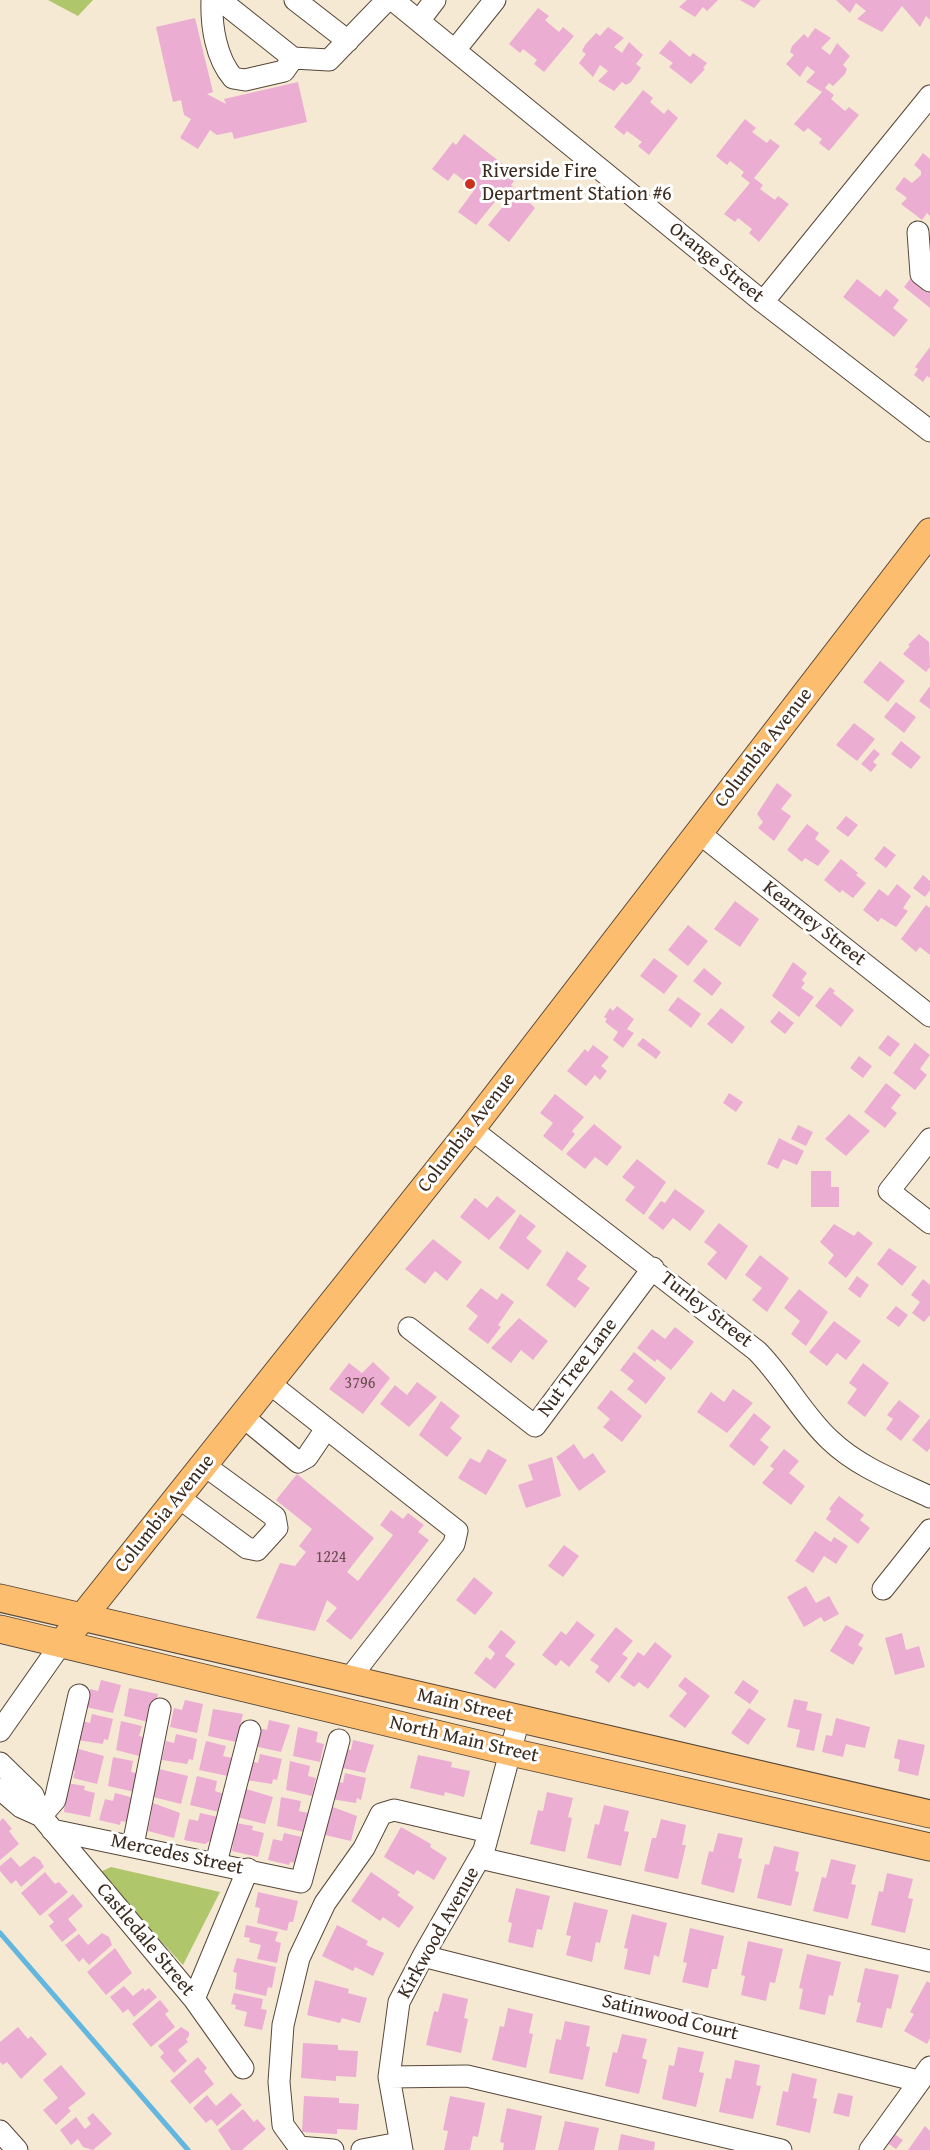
<!DOCTYPE html>
<html>
<head>
<meta charset="utf-8">
<style>
  body { margin:0 }
  canvas { display:block; background:#f5e9d4 }
</style>
</head>
<body>
<canvas width="930" height="2150"></canvas>
<script>
const c = document.querySelector('canvas').getContext('2d');
c.lineJoin = 'round';
function paint(path, color) { c.fillStyle = color; c.fill(path, 'evenodd'); }
function strokePath(path, color, width, dash) { c.strokeStyle = color; c.lineWidth = width; c.lineCap = dash ? 'butt' : 'round'; c.setLineDash(dash || []); c.stroke(path); }
function drawText(font, color, halo, rows, align = 'center') {
  c.font = font + ' "Gentium Book Plus",serif'; c.lineWidth = 6; c.setLineDash([]); c.textBaseline = 'middle'; c.strokeStyle = halo; c.fillStyle = color; for (const [text, x, y, turn = 0] of rows) {
    c.save(); c.translate(x, y); c.rotate((+turn || 0) * Math.PI / 180); c.textAlign = isNaN(turn) ? turn : align; if (halo) c.strokeText(text, 0, 0); c.fillText(text, 0, 0); c.restore();
  }
}
paint(new Path2D(`
  M48,0H93L78,16Z
  M111,1867L220,1892L183,1965L98,1873Z`), '#b0c66a');
strokePath(new Path2D(`
  M0,1933L188,2150`), '#63b7df', 5);
paint(new Path2D(`
  M687,0H718L707,11L703,7L695,17L679,7Z
  M740,0H761L754,8Z
  M836,0H930V20L926,16L920,27L902,6L882,32L857,19L866,11L856,3L850,13Z
  M538,8L549,16L545,20L559,32L563,27L574,36L544,72L534,64L537,60L523,49L520,53L509,44Z
  M195,18L213,92L207,94L226,104L224,99L298,82L307,122L234,139L232,132L217,135L210,130L198,149L180,138L191,119L184,115L181,100L173,102L156,27Z
  M608,27L624,38L614,47L622,53L629,42L643,55L636,64L641,68L631,82L626,85L622,82L614,91L598,81L608,71L600,65L593,77L579,63L586,54L582,51L585,45L596,33L600,36Z
  M815,28L831,38L821,48L830,55L837,43L850,56L843,65L847,69L845,74L833,86L829,83L825,88L834,95L831,99L845,111L849,107L859,115L829,151L819,143L822,139L808,128L804,132L794,124L822,92L806,82L815,72L807,66L800,77L786,64L794,55L790,52L792,46L804,34L808,38Z
  M670,40L690,57L693,53L707,63L703,68L705,69L691,84L669,67L673,63L659,53Z
  M643,90L653,98L650,102L664,114L668,109L678,118L649,155L638,146L642,142L627,131L624,135L614,127Z
  M745,119L756,128L752,132L767,143L770,139L780,146L754,178L763,185L760,189L775,200L778,196L789,204L759,242L749,233L752,229L738,218L735,222L724,214L750,183L741,176L744,172L730,161L727,165L716,156Z
  M464,134L513,172L509,177L514,181L511,185L535,208L509,242L488,225L505,204L498,198L476,225L458,212L475,189L454,173L448,181L432,169L453,142L456,145Z
  M923,153L930,159V216L927,213L922,220L901,204L907,198L895,189L904,177L912,183L921,175V171L914,165Z
  M913,275L930,289V308L904,287Z
  M857,279L880,297L886,289L899,300L893,308L908,320L894,337L843,297Z
  M930,347V378L927,376L923,382L914,375L918,369L915,367Z
  M919,634L929,642L930,667L926,672L903,654L910,646L908,645Z
  M880,661L905,681L888,702L863,682Z
  M930,686V709L919,701Z
  M896,702L916,717L904,733L884,717Z
  M854,723L875,739L857,761L836,745Z
  M901,741L921,757L911,769L891,754Z
  M874,749L880,754L873,762L877,765L871,772L861,764Z
  M777,783L792,795L781,809L791,816L774,841L758,828L763,822L757,814Z
  M846,816L858,825L848,837L836,828Z
  M807,824L819,833L815,839L830,851L818,866L805,858L802,862L787,850Z
  M884,846L896,855L886,868L874,859Z
  M841,859L858,873L856,875L866,883L853,898L842,890L840,893L824,880Z
  M923,875L930,881V890L925,897L913,888Z
  M897,884L911,896L903,908L908,911L896,927L881,918L878,922L863,910L879,889L888,896Z
  M735,901L759,919L740,947L714,929Z
  M926,905L930,908V955L920,947L916,952L901,939Z
  M688,925L708,941L688,966L668,950Z
  M654,958L678,976L664,994L640,976Z
  M793,962L807,973L802,980L805,983L801,988L814,997L799,1017L772,996Z
  M704,968L722,983L712,996L693,981Z
  M830,987L835,991L833,993L854,1010L841,1027L815,1006Z
  M678,997L701,1014L691,1028L668,1010Z
  M617,1006L634,1019L627,1029L634,1033L623,1048L613,1040L618,1032L605,1022L607,1019L604,1017L610,1008L613,1011Z
  M721,1008L745,1027L732,1044L707,1024Z
  M779,1011L794,1023L785,1034L770,1022Z
  M888,1035L900,1044L890,1057L878,1048Z
  M643,1038L661,1052L656,1059L637,1045Z
  M915,1043L930,1055L920,1069L927,1075L915,1090L893,1073Z
  M593,1045L609,1057L601,1066L607,1071L600,1080L595,1075L586,1086L567,1071L585,1049L588,1052Z
  M859,1056L872,1066L863,1078L850,1068Z
  M886,1083L901,1095L891,1108L897,1113L885,1128L864,1112Z
  M729,1093L743,1102L736,1112L723,1103Z
  M555,1094L584,1117L572,1131L575,1134L562,1151L543,1136L553,1123L540,1113Z
  M849,1114L870,1131L846,1156L825,1139Z
  M594,1124L622,1147L607,1166L595,1157L585,1169L566,1154Z
  M798,1125L813,1132L806,1146L791,1139Z
  M779,1138L804,1151L797,1165L783,1159L778,1169L767,1164Z
  M637,1159L666,1182L644,1215L625,1200L635,1187L622,1177Z
  M811,1171H831V1187H839V1207H811Z
  M675,1189L705,1211L690,1231L673,1218L663,1230L648,1218L661,1201L665,1203Z
  M497,1196L516,1211L489,1240L460,1217L475,1198L487,1208Z
  M520,1214L536,1226L526,1238L542,1251L528,1270L499,1248Z
  M719,1223L748,1246L726,1280L707,1264L717,1252L704,1242Z
  M834,1224L854,1236L858,1231L873,1243L846,1278L828,1263L834,1255L820,1242Z
  M433,1239L462,1262L447,1281L435,1271L425,1284L405,1269Z
  M889,1248L917,1267L902,1286L877,1264Z
  M567,1251L587,1266L577,1279L590,1288L575,1308L546,1285Z
  M760,1255L789,1278L767,1312L752,1300L762,1288L745,1275Z
  M857,1276L869,1285L860,1298L848,1289Z
  M923,1279L930,1285V1315L924,1322L912,1313L920,1302L911,1295Z
  M481,1288L497,1300L502,1293L514,1302L498,1325L501,1327L488,1344L468,1329L478,1316L466,1306Z
  M799,1289L828,1312L806,1346L791,1334L800,1321L784,1308Z
  M896,1306L908,1315L899,1327L886,1318Z
  M519,1318L548,1341L533,1360L521,1350L511,1363L491,1348Z
  M834,1321L861,1341L846,1360L837,1353L827,1366L809,1352Z
  M675,1327L694,1342L671,1370L657,1359L655,1362L637,1348L652,1329L665,1339Z
  M634,1352L666,1378L646,1404L627,1389L634,1381L620,1370Z
  M373,1362L390,1378L363,1414L329,1389L349,1363L362,1373Z
  M863,1363L889,1383L865,1417L847,1403L857,1389L849,1383Z
  M417,1382L437,1397L409,1427L380,1404L395,1385L407,1395Z
  M733,1389L753,1403L727,1433L697,1412L711,1392L724,1402Z
  M611,1390L642,1416L622,1442L603,1427L610,1419L597,1408Z
  M899,1400L920,1416L901,1441L886,1429L893,1419L887,1415Z
  M441,1401L460,1416L450,1428L462,1438L447,1457L419,1435Z
  M754,1413L771,1427L760,1440L769,1447L754,1466L729,1446Z
  M930,1418V1448L927,1452L912,1440Z
  M574,1444L584,1459L593,1453L606,1472L579,1491L556,1457Z
  M488,1449L507,1460L486,1495L458,1478L470,1458L480,1463Z
  M784,1449L799,1461L789,1473L805,1486L791,1505L762,1483L774,1469L770,1466Z
  M552,1457L561,1496L526,1508L518,1485L533,1480L528,1465Z
  M297,1474L374,1538L347,1572L358,1581L393,1535L380,1525L391,1510L403,1519L408,1513L424,1525L418,1532L429,1540L351,1640L326,1621L337,1608L327,1600L315,1631L256,1618L280,1563L295,1566L306,1552L299,1546L312,1529L276,1500Z
  M839,1496L864,1515L860,1520L870,1528L858,1544L826,1519L831,1511L829,1509Z
  M815,1531L831,1542L834,1537L848,1546L836,1564L824,1556L813,1573L795,1561Z
  M564,1545L579,1556L563,1577L548,1566Z
  M474,1577L493,1593L475,1615L456,1600Z
  M806,1586L816,1603L829,1596L839,1614L824,1622L821,1617L804,1627L787,1597Z
  M577,1621L595,1635L569,1667L561,1660L556,1666L542,1655L561,1631L566,1635Z
  M846,1625L864,1635L858,1645L863,1648L853,1665L830,1651Z
  M616,1627L633,1641L622,1654L628,1658L609,1683L595,1672L599,1666L590,1660Z
  M501,1630L516,1642L505,1656L515,1664L495,1689L474,1673L486,1657L491,1660L495,1653L488,1647Z
  M902,1633L906,1650L919,1646L925,1667L895,1675L885,1638Z
  M655,1642L672,1656L648,1689L639,1682L634,1687L620,1677L638,1652L644,1656Z
  M685,1677L710,1696L685,1728L669,1716L687,1693L678,1686Z
  M101,1680L121,1685L113,1713L86,1707L90,1689L98,1691Z
  M743,1680L759,1691L750,1704L734,1693Z
  M129,1688L158,1694L152,1723L124,1716Z
  M794,1699L808,1702L806,1710L822,1714L814,1751L796,1747L800,1730L787,1727Z
  M185,1700L203,1704L197,1733L170,1727L174,1708L182,1710Z
  M749,1708L766,1719L748,1745L731,1733Z
  M213,1709L243,1714L236,1742L208,1736Z
  M92,1714L113,1719L108,1740L104,1739L103,1744L78,1740L82,1721L90,1723Z
  M836,1718L870,1727L865,1748L846,1744L843,1757L822,1752L826,1735L832,1736Z
  M269,1720L290,1725L281,1752L254,1746L258,1728L267,1730Z
  M121,1721L142,1726L139,1736L148,1738L143,1757L116,1750Z
  M298,1727L318,1732L316,1742L324,1744L320,1762L293,1756Z
  M176,1734L197,1739L193,1760L189,1759L187,1764L162,1760L166,1741L174,1743Z
  M898,1739L925,1745L918,1776L898,1771L900,1760L894,1758Z
  M353,1740L374,1745L365,1773L338,1767L342,1748L351,1750Z
  M206,1741L226,1746L223,1756L232,1758L228,1776L199,1770Z
  M75,1748L104,1756L97,1784L73,1778L75,1771L71,1770Z
  M260,1754L282,1759L277,1780L273,1779L272,1784L246,1780L251,1761L258,1763Z
  M418,1755L452,1762L451,1767L470,1771L464,1797L445,1792L444,1796L410,1788Z
  M113,1757L133,1761L131,1772L140,1774L135,1792L108,1786Z
  M290,1761L310,1766L308,1776L316,1778L312,1796L286,1790Z
  M159,1769L188,1776L181,1804L153,1797Z
  M345,1773L366,1778L361,1800L357,1798L356,1803L331,1799L335,1781L343,1783Z
  M197,1776L217,1781L215,1791L224,1794L219,1812L190,1805Z
  M67,1783L85,1786L84,1790L95,1793L90,1817L64,1812Z
  M243,1788L273,1797L265,1824L237,1817Z
  M547,1792L573,1798L568,1817L572,1818L565,1852L530,1844L538,1810L543,1811Z
  M115,1793L134,1798L128,1819L126,1822L121,1821L120,1825L99,1820L105,1799L113,1801Z
  M281,1797L301,1801L299,1811L308,1813L304,1832L277,1826Z
  M153,1803L180,1813L174,1838L148,1831Z
  M604,1805L629,1811L624,1831L629,1832L621,1866L587,1858L595,1824L599,1825Z
  M330,1806L357,1816L351,1841L325,1835Z
  M200,1813L218,1817L213,1839L205,1844L184,1840L189,1819L198,1821Z
  M3,1818L12,1829L9,1831L19,1844L0,1860V1821Z
  M661,1819L686,1825L682,1845H686L678,1879L644,1871L652,1838H656Z
  M236,1823L253,1826L252,1830L264,1833L258,1857L232,1851Z
  M401,1827L431,1844L430,1847L447,1858L434,1880L417,1870L414,1875L384,1857Z
  M284,1833L302,1837L297,1859L295,1863L290,1862L289,1865L268,1860L273,1839L282,1841Z
  M718,1833L743,1838L738,1858L742,1859L734,1893L701,1884L709,1851L713,1852Z
  M774,1846L799,1852L795,1871L799,1872L791,1906L757,1898L765,1864L769,1865Z
  M34,1856L40,1860L44,1867L21,1887L16,1880L11,1884L0,1871V1866L11,1857L20,1867Z
  M831,1859L856,1865L851,1884L856,1885L848,1919L813,1911L822,1877L826,1878Z
  M45,1872L55,1884L59,1882L68,1892L40,1916L21,1893Z
  M371,1872L400,1892L397,1895L414,1907L399,1928L383,1917L380,1921L351,1901Z
  M887,1873L913,1879L908,1898L913,1899L905,1933L871,1925L879,1891L883,1892Z
  M516,1888L550,1896L542,1930L537,1929L533,1948L508,1942L512,1923L508,1922Z
  M258,1892L298,1901L293,1922H289L287,1931L257,1923L260,1908L255,1907Z
  M73,1894L83,1906L68,1919L77,1930L62,1942L49,1926L54,1922L48,1915Z
  M574,1902L608,1910L600,1943L596,1942L592,1962L566,1955L571,1936L566,1935Z
  M632,1914L667,1923L659,1957L654,1955L650,1975L624,1969L628,1949L624,1948Z
  M246,1925L278,1932L275,1941L281,1943L277,1963L257,1959L261,1945L249,1942L250,1938L244,1937Z
  M337,1925L368,1941L366,1945L384,1953L373,1976L355,1967L353,1971L322,1956Z
  M690,1928L724,1936L717,1969H712L708,1988L682,1982L687,1963L683,1962Z
  M102,1933L109,1937L112,1945L89,1965L83,1958L79,1962L65,1945L79,1934L88,1945Z
  M748,1941L783,1949L775,1983L770,1982L766,2001L741,1995L745,1976L741,1975Z
  M115,1948L132,1973L106,1995L87,1972Z
  M807,1954L841,1962L833,1996L829,1995L825,2015L799,2009L803,1989L799,1988Z
  M237,1958L276,1967L272,1988L268,1987L266,1996L235,1989L237,1973L233,1972Z
  M865,1968L899,1975L891,2009L887,2008L882,2028L856,2022L861,2003L857,2002Z
  M315,1980L349,1989L348,1993L367,1998L360,2023L342,2018L340,2023L307,2015Z
  M927,1981L930,1983V2038L927,2044L904,2031L914,2014L910,2012Z
  M124,1986L133,1996L143,1988L145,1991L149,1988L157,1997L134,2017L128,2009L123,2013L110,1997Z
  M234,1993L263,1999L261,2009L267,2010L262,2030L244,2026L247,2012L235,2009L236,2005L231,2004Z
  M443,1993L468,1999L464,2018L468,2019L461,2053L426,2045L434,2011L438,2012Z
  M160,2000L169,2011L165,2014L175,2027L151,2047L132,2024Z
  M508,2008L533,2014L529,2033L533,2034L526,2068L492,2060L500,2026L504,2027Z
  M565,2021L590,2026L586,2046L590,2047L583,2080L549,2073L556,2039L561,2040Z
  M18,2027L28,2039L31,2036L47,2054L21,2079L7,2062L3,2065L0,2062V2042Z
  M181,2027L189,2032V2036L186,2039L188,2042L178,2050L187,2061L174,2073L160,2057L164,2053L158,2046Z
  M622,2034L647,2039L642,2058L647,2060L639,2094L605,2086L613,2052L617,2053Z
  M303,2043L338,2045V2050L358,2051L356,2077L336,2076V2081L301,2078Z
  M678,2047L704,2052L699,2072L704,2073L696,2107L662,2099L669,2065L674,2066Z
  M198,2057L207,2068L204,2071L214,2084L190,2104L170,2081Z
  M735,2060L760,2065L756,2085L761,2086L753,2119L719,2112L726,2078L731,2079Z
  M61,2065L86,2094L68,2108L71,2111L56,2125L43,2110L58,2098L43,2080Z
  M792,2073L817,2079L813,2098L817,2099L810,2133L776,2125L783,2091L788,2092Z
  M231,2093L242,2105L217,2126L211,2119L206,2123L193,2108L207,2095L216,2106Z
  M838,2093L853,2096L849,2117L833,2113Z
  M304,2096L339,2098V2103L359,2104L357,2130L337,2129V2134L302,2132Z
  M450,2096L485,2103L478,2137L473,2136L470,2150H444L448,2131L443,2130Z
  M507,2108L542,2116L535,2150H503L504,2143L500,2142Z
  M243,2109L254,2122L257,2119L266,2129L242,2150H231L218,2130Z
  M93,2113L112,2134L93,2150L83,2147L78,2139L71,2145L60,2130L76,2117L85,2129L91,2124L87,2118Z
  M565,2121L599,2128L594,2150H558Z
  M925,2126L930,2131V2150H908Z
  M893,2133L903,2140L896,2149L886,2142Z
  M621,2134L655,2142L654,2150H618Z`), '#ecadd3');
const minor = new Path2D(`
  M212,0C211,26 216,58 233,78L245,80L284,71L293,58
  M220,0L293,58L329,60L387,0
  M295,0L348,41
  M393,0L763,302L930,431
  M419,21L435,0
  M455,50L495,0
  M918,232L921,274L930,281
  M763,302L930,96
  M699,833L930,1016
  M471,1129L757,1351C784,1378 802,1414 830,1440C858,1467 896,1481 930,1497
  M930,1139L889,1191L930,1223
  M409,1328L535,1426L653,1268
  M269,1383L457,1531L454,1544L349,1679
  M242,1416L298,1462L307,1457L326,1429
  M178,1497L247,1548L257,1550L277,1528L275,1517L204,1465
  M883,1589L930,1530
  M0,1731L61,1644
  M0,1763L33,1795L41,1816L194,1999L243,2068
  M0,1789L21,1807L41,1816
  M41,1816L55,1800L79,1695
  M52,1830L301,1882L339,1740
  M133,1845L160,1709
  M480,1858L930,1961
  M216,1863L250,1731
  M423,1956L918,2081
  M194,1999L248,1869
  M389,2077L467,2076L781,2150
  M0,2131L17,2150
  M333,2150L299,2147L283,2125L279,2082L283,2025L299,1958L325,1903L364,1848L381,1814L394,1810L489,1832
  M362,2150L399,2143
  M402,2150L389,2077L399,2002L423,1956L484,1850L519,1719
  M870,2150L930,2067`);
const major = new Path2D(`
  M0,1598L930,1814
  M0,1629L511,1752L930,1847
  M61,1644L471,1129L930,532`);
strokePath(minor, '#574739', 23);
strokePath(major, '#574739', 29);
strokePath(minor, '#fff', 21);
strokePath(major, '#fcbd6f', 27);
for (const [x, y, r, color] of [
  [470,184,6,"#c8321e"]
]) { const dot = new Path2D(); dot.arc(x, y, r, 0, 2 * Math.PI); c.fillStyle = color; c.fill(dot); strokePath(dot, '#fff', 2); }
drawText('16px', '#674b4b', null, [
  ["3796",360,1384],
  ["1224",331,1558]
]);
drawText('20px', '#3b2a1e', '#fff', [
  ["Riverside Fire",482,172],
  ["Department Station #6",482,195]
], 'left');
drawText('20px', '#3b2a1e', '#fff', [
  ["Orange Street",716,263,39],
  ["Columbia Avenue",764,748,-52],
  ["Kearney Street",814,924,38],
  ["Columbia Avenue",467,1133,-52],
  ["Turley Street",706,1310,38],
  ["Nut Tree Lane",578,1368,-53],
  ["Columbia Avenue",165,1514,-51],
  ["Main Street",465,1706,13],
  ["North Main Street",464,1740,13],
  ["Mercedes Street",177,1855,12],
  ["Kirkwood Avenue",439,1933,-61],
  ["Castledale Street",145,1940,50],
  ["Satinwood Court",670,2018,14]
]);
</script>
</body>
</html>
